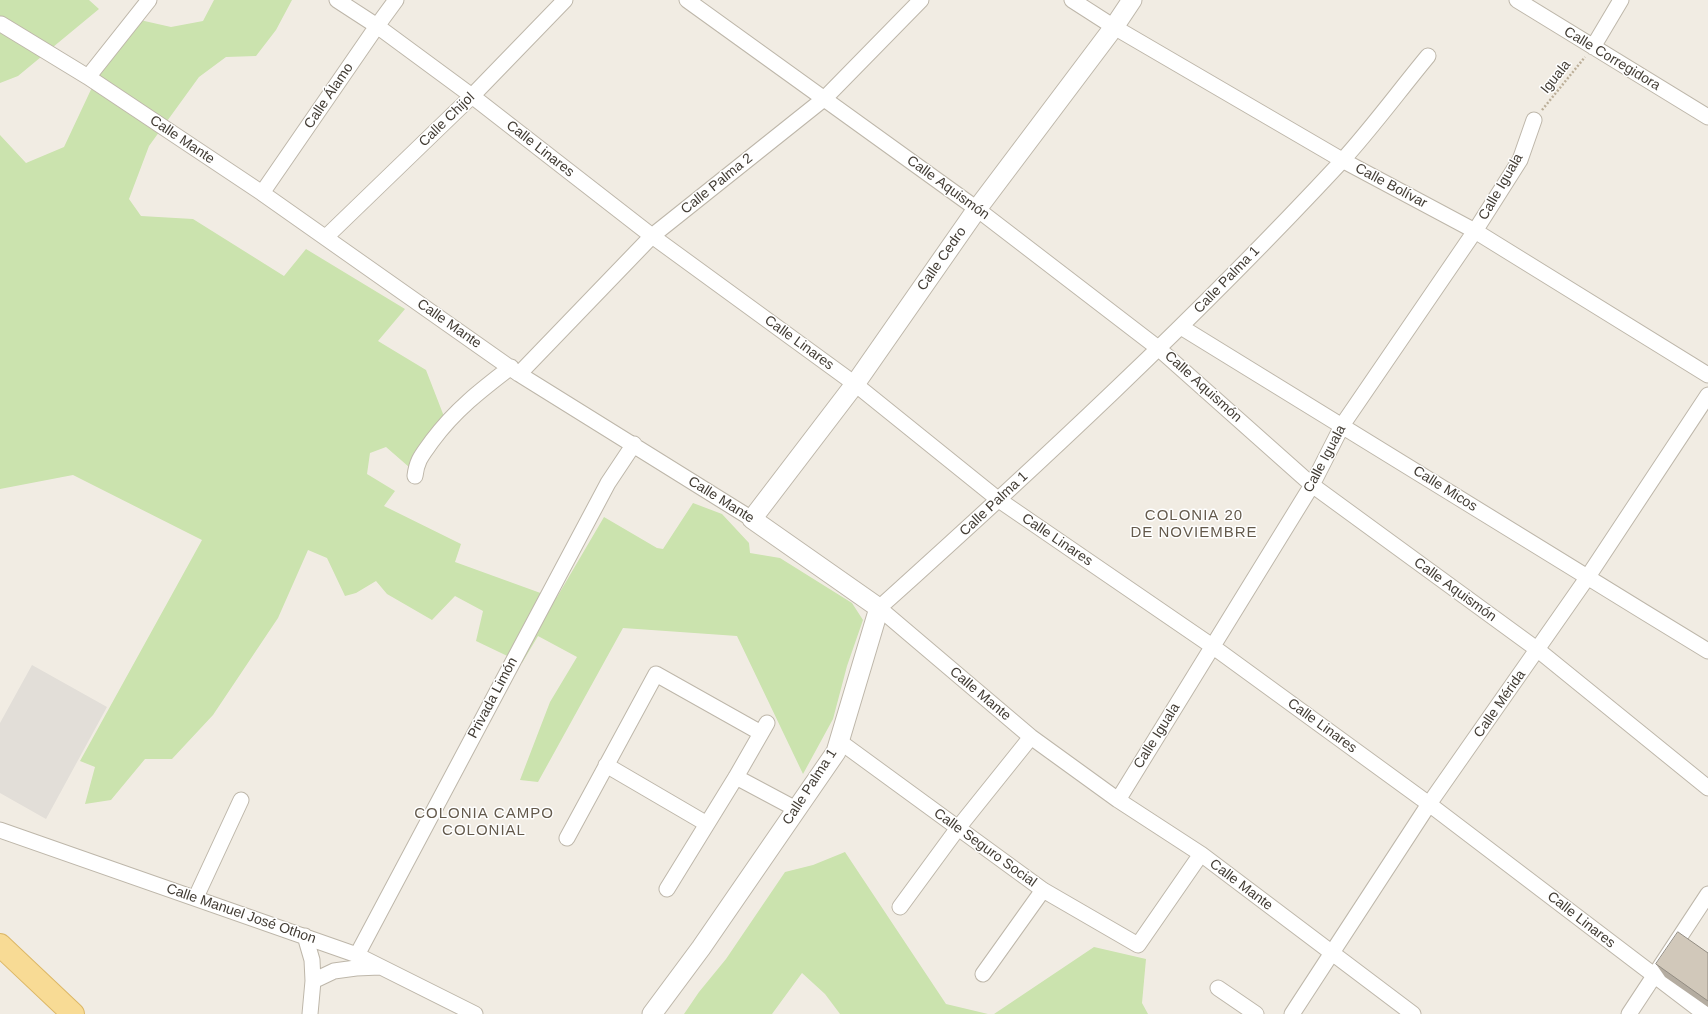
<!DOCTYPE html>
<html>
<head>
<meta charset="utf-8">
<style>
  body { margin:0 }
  canvas { display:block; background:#f1ece3 }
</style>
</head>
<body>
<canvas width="1708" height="1014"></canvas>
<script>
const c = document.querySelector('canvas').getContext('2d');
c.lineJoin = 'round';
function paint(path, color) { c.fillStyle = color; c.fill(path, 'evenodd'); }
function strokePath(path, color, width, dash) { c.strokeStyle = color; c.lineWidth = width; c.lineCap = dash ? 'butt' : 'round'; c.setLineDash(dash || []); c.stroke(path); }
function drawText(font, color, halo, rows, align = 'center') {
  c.font = font + ' Helvetica,sans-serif'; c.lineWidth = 3; c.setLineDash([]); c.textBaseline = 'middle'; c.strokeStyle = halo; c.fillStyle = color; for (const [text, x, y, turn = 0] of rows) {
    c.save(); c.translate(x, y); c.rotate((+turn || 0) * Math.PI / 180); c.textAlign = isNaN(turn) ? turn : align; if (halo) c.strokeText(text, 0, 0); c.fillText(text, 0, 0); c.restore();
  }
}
paint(new Path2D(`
  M32,665L107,707L46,819L0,793V723Z`), '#e2ded8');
paint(new Path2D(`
  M0,0H89L99,9L18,76L0,83Z
  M214,0H292L276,30L256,56L226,57L199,77L149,146L129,199L141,216L193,219L284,276L306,249L405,309L378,341L426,370L445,419L409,467L386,447L370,453L367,474L395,491L384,506L461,544L455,562L546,595L557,597L604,517L657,548L663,549L693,503L722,514L749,543L750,553L780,558L852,603L863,620L847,666L833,719L803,774L737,636L623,628L538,782L520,780L550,702L577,657L538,636L522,663L476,641L483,611L455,596L432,620L387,594L376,581L356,593L345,596L327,558L308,550L278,618L213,715L172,759H145L111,800L85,804L95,767L80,761L202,540L73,475L0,489V135L26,163L64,147L103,64L140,20L171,27L203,21Z
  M845,852L946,1004L988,1014H840L825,994L802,973L772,1014H684L699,992L726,959L785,872L813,865Z
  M1094,947L1146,959L1142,1003L1148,1014H994Z`), '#cbe3ae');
const minor = new Path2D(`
  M337,0L377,26L472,96L652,236L855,384L999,500L1212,646L1429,804L1705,1014
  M687,0L977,209L1158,348L1312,485L1538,650L1708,788
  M1072,0L1114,27L1342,160L1475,231L1708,375
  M1517,0L1708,117
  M1,24L88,77L262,193L519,374L752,519
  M1593,47L1621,0
  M88,77L149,0
  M262,193L377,26L396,0
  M326,237L472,96L565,0
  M1181,327C1358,434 1532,544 1708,651
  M519,374L652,236L825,98L921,0
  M415,476C417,459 423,454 432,441C455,410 481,390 511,367
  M839,741L1043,890L1138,945L1201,854
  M606,765L707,824
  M736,777L796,809
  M1118,800L1312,485L1343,424L1475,231L1520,160L1534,120
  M0,830L357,955L475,1014
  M567,838L656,674L761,733
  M667,889L736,777L767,723
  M196,897L241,800
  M900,907L958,828L1031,737
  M305,936L312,960L313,981
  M357,955L608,483L634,444
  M983,974L1043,890
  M1218,988L1256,1014
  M310,1014L313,981L334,971L356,968L380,967
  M1292,1014L1429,804L1587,578L1708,395
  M1413,1014L1201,854L1118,800L1031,737L879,608C1038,465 1195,319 1341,162C1372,128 1399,91 1428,56
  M1629,1014L1708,894`);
const tertiary = new Path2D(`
  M652,1014L701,948L836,752L879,608L752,519L855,384L977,209L1114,27L1132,0`);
const primary = new Path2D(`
  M0,945L73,1014`);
strokePath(minor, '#beb7aa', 17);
strokePath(tertiary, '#beb7aa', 21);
strokePath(primary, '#dcb766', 24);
strokePath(new Path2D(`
  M1542,110L1585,57`), '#bcaf99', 2.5, [2, 2]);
strokePath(minor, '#fff', 15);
strokePath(tertiary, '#fff', 19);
strokePath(primary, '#f8db95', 22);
paint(new Path2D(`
  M1708,953V1007L1665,977L1656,964Z`), '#b4aca0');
const building = new Path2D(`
  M1678,932L1708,953V1001L1656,964Z`);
paint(building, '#d1c8ba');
strokePath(building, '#928c82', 1);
drawText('14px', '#423c34', '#fff', [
  ["Calle Corregidora",1612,59,31],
  ["Iguala",1556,77,-51],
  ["Calle Álamo",329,96,-56],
  ["Calle Chijol",447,120,-44],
  ["Calle Mante",182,140,34],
  ["Calle Linares",540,149,38],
  ["Calle Palma 2",717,184,-39],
  ["Calle Bolívar",1391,186,28],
  ["Calle Iguala",1501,187,-60],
  ["Calle Aquismón",948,188,36],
  ["Calle Cedro",942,259,-55],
  ["Calle Palma 1",1227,280,-46],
  ["Calle Mante",449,324,35],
  ["Calle Linares",799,343,36],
  ["Calle Aquismón",1203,387,42],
  ["Calle Iguala",1325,459,-62],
  ["Calle Micos",1445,489,32],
  ["Calle Mante",721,500,32],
  ["Calle Palma 1",994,504,-43],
  ["Calle Linares",1057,540,34],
  ["Calle Aquismón",1455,590,36],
  ["Calle Mante",980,694,40],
  ["Privada Limón",493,698,-62],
  ["Calle Mérida",1500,704,-55],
  ["Calle Linares",1322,726,36],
  ["Calle Iguala",1157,736,-58],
  ["Calle Palma 1",810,787,-57],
  ["Calle Seguro Social",985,848,36],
  ["Calle Mante",1241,885,37],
  ["Calle Manuel José Othon",241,914,19],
  ["Calle Linares",1581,920,38]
]);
c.letterSpacing = '1px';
drawText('15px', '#645a4c', '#fff', [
  ["COLONIA 20",1194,516],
  ["DE NOVIEMBRE",1194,533],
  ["COLONIA CAMPO",484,814],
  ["COLONIAL",484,831]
]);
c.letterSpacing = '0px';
</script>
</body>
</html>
